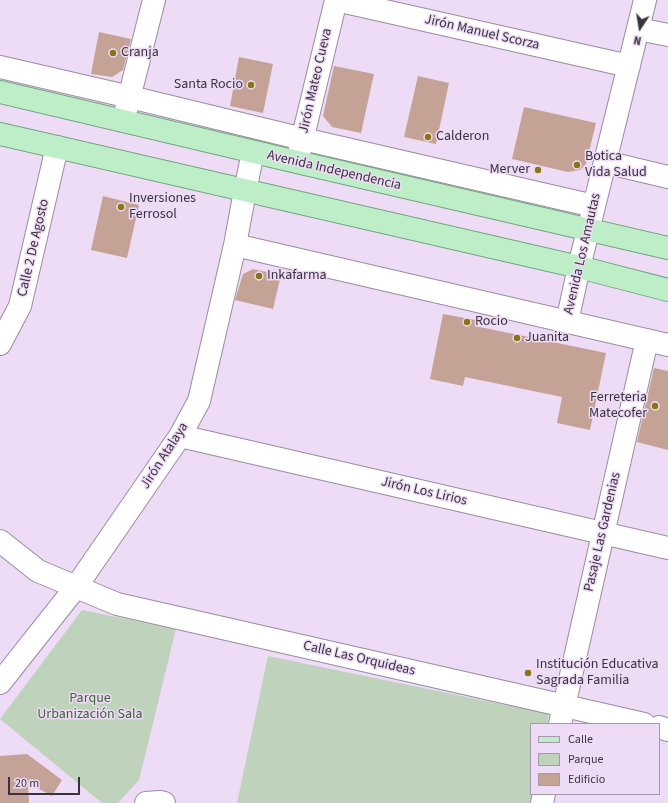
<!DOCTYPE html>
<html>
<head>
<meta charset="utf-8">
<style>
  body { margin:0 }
  #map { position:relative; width:668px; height:803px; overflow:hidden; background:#eedcf6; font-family:"Source Sans 3",sans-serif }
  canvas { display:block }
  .legend { position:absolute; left:530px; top:723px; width:130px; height:72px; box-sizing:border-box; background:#eedcf6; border:1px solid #a698ac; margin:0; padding:5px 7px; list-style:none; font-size:12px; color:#3a333d }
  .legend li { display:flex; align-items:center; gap:8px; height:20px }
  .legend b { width:20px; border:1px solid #a698ac }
  .north { position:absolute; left:620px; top:8px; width:40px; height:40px; -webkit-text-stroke:3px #eedcf6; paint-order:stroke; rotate:192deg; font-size:11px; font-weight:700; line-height:16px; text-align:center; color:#3a333d }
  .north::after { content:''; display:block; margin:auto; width:14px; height:18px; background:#3a333d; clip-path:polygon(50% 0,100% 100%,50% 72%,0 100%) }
  .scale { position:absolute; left:8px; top:777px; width:72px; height:18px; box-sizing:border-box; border:2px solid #3a333d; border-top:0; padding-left:5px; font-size:12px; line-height:14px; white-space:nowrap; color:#3a333d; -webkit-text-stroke:3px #eedcf6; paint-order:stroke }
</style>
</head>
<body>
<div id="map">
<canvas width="668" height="803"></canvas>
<ul class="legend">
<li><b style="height:5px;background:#bdeec8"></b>Calle</li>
<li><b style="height:11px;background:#bfd2bc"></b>Parque</li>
<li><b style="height:11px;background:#c4a295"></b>Edificio</li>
</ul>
<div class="north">N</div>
<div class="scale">20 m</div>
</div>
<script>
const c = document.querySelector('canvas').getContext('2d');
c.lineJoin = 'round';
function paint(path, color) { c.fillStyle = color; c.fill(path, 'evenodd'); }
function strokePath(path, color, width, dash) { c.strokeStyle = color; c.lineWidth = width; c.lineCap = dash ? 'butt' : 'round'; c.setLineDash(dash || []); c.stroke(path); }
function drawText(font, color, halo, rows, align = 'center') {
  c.font = font + ' "Source Sans 3",sans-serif'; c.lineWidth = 3; c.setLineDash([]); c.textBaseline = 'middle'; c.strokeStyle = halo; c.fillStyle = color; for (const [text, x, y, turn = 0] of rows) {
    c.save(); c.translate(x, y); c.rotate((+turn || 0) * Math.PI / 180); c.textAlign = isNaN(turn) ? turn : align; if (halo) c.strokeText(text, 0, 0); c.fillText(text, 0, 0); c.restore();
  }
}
paint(new Path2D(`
  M82,610L176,629L139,780L118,803H102L0,719Z
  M268,656L549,714L547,724H531V794H533L531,803H237Z`), '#bfd2bc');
paint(new Path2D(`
  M99,32L131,39L123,70L112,77L91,74Z
  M239,57L273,64L263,113L230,106Z
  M334,66L374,74L361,133L332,127L323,116Z
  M418,76L449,83L436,144L404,137Z
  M524,107L596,123L586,164L580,170L568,172L512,159Z
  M103,196L139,205L127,258L91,250Z
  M253,269L281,275L273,309L235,300L243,274Z
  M443,314L476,320L475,326L606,353L590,430L557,423L562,397L465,377L463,386L430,379Z
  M654,368L668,371V450L637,442Z
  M27,754L62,780L52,796L28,783L29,803H0V756Z`), '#c4a295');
const minor = new Path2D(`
  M638,29L668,35
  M0,67L130,97L303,139L594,206
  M126,110L154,0
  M299,153L336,0L629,66
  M605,162L668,177
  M235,245L668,345
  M567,322L579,267L645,0
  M0,344L20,306L57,147
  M180,436L668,548
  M0,541L38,571L117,604L644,724
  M0,683L76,587L180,436L199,401L235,245L245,191L253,152
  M560,724L647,340
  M659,727L668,730
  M146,803L160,802L164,803
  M542,803L544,794`);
const major = new Path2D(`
  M0,92L297,162L668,248
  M0,134L579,267L668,290`);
strokePath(minor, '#9b8ba2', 24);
strokePath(major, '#73a57f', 24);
strokePath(minor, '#fff', 22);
strokePath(major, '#bdeec8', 22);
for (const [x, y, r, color] of [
  [113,53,4,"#8a7417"],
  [251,85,4,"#8a7417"],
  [428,137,4,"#8a7417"],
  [577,165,4,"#8a7417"],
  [538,170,4,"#8a7417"],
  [121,207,4,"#8a7417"],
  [259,276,4,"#8a7417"],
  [467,322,4,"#8a7417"],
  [517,338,4,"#8a7417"],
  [655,406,4,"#8a7417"],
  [528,673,4,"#8a7417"]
]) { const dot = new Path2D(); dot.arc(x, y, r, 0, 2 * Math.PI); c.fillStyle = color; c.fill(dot); strokePath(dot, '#eedcf6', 1.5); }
drawText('14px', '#3a333d', '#eedcf6', [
  ["Jirón Manuel Scorza",482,33,13],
  ["Jirón Mateo Cueva",316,81,-77],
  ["Avenida Independencia",334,171,13],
  ["Calle 2 De Agosto",34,248,-77],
  ["Avenida Los Amautas",583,254,-77],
  ["Jirón Atalaya",165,456,-57],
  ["Jirón Los Lirios",424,492,13],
  ["Pasaje Las Gardenias",603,532,-77],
  ["Calle Las Orquideas",359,659,13]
]);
drawText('14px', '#3a333d', '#eedcf6', [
  ["Cranja",121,53],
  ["Santa Rocio",243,85,"right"],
  ["Calderon",436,137],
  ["Botica",585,157],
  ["Vida Salud",585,173],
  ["Merver",530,170,"right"],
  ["Inversiones",129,199],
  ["Ferrosol",129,215],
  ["Inkafarma",267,276],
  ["Rocio",475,322],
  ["Juanita",525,338],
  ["Ferreteria",647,398,"right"],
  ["Matecofer",647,414,"right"],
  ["Institución Educativa",536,665],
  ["Sagrada Familia",536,681]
], 'left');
drawText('14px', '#3e633b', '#eedcf6', [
  ["Parque",90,699],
  ["Urbanización Sala",90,715]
]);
</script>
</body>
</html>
